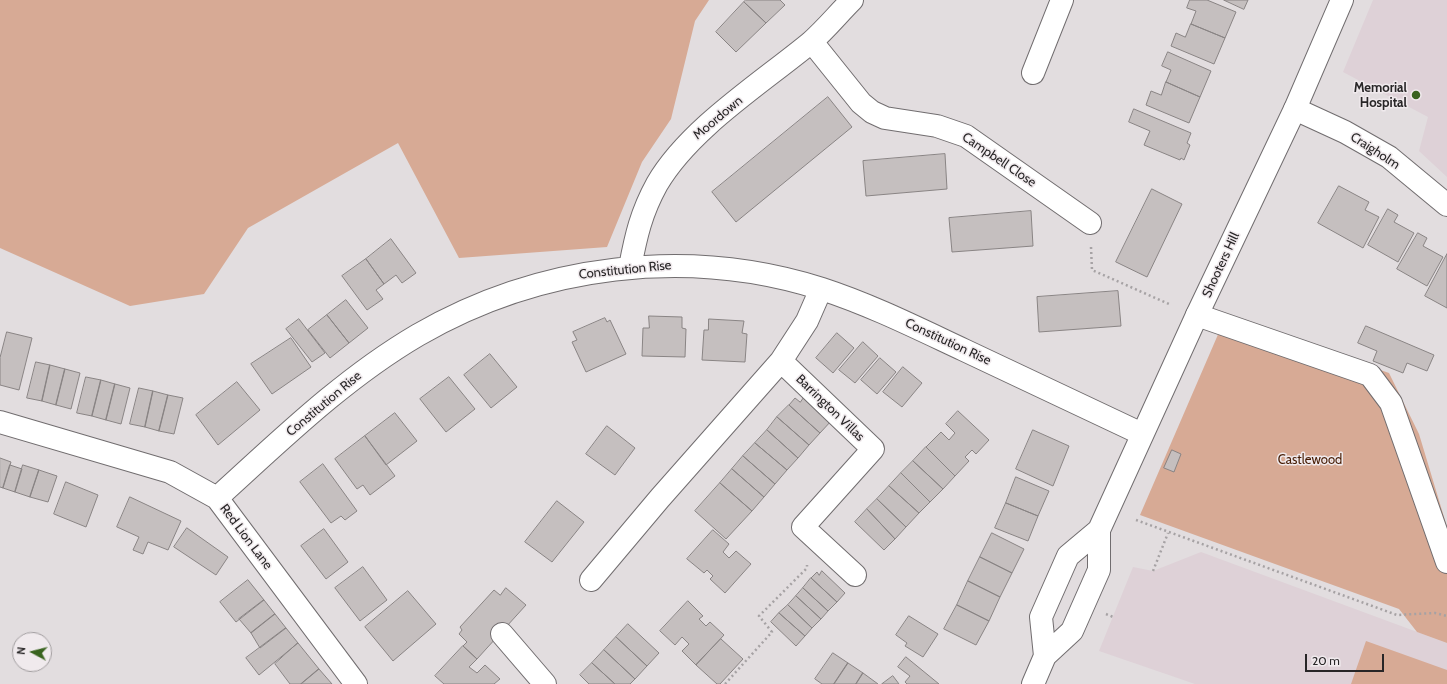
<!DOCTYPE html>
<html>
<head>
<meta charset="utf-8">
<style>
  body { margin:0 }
  #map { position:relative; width:1447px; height:684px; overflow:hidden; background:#e2dddf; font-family:Cabin,sans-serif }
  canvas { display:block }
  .north { position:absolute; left:12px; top:632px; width:40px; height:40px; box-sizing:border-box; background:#f0eaed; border:1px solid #a09c9e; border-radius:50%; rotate:277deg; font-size:11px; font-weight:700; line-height:16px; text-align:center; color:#282627 }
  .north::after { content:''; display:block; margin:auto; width:14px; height:18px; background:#39631f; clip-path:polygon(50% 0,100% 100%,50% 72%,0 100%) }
  .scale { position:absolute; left:1305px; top:654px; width:79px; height:18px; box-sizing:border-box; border:2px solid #282627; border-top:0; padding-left:5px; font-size:12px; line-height:14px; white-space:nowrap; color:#282627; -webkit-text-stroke:3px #f0eaed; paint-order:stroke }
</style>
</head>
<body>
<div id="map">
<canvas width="1447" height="684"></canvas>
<div class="north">N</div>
<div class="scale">20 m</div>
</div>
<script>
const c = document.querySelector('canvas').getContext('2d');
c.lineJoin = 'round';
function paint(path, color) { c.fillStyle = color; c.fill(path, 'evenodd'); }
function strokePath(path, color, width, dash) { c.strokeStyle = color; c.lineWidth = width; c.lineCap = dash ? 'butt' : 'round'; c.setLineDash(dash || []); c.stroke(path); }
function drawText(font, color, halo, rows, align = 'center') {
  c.font = font + ' Cabin,sans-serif'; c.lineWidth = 3; c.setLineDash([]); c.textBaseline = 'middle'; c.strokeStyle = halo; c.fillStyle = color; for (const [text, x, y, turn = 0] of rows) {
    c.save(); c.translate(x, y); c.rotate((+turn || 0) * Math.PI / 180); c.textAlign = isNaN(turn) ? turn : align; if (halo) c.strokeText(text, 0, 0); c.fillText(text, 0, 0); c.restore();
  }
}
paint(new Path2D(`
  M1373,0H1447V177L1419,151L1428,117L1343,72Z
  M1201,552L1447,643V684H1195L1099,651L1133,567L1153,571Z`), '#ded1d7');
paint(new Path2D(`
  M0,0H709L695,21L671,119L642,162L607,247L459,258L398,143L248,228L204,294L130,306L0,248Z
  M1226,316L1389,373L1419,434L1447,527V643L1417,632L1399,609L1140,515Z
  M1366,641L1447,670V684H1351Z`), '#d7aa95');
const building = new Path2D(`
  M746,0H780L785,5L766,23L744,2Z
  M1190,0H1207L1236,12L1225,38L1191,24L1196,11L1187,8Z
  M1224,0H1248L1244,9Z
  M744,2L766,23L736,52L716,32Z
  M1191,24L1225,38L1214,64L1171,46L1176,33L1185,37Z
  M1168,52L1211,71L1200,97L1166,82L1171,70L1162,66Z
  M1166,82L1200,97L1189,123L1146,105L1151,91L1161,95Z
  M828,97L852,127L736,222L712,192Z
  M1134,109L1191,133L1187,143L1190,145L1184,160L1181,158L1180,160L1144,145L1150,131L1129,122Z
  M945,154L947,189L866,196L863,161Z
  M1339,186L1369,202L1365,210L1379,217L1363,248L1318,223Z
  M1152,189L1182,204L1147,277L1116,262Z
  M1388,209L1398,215L1394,222L1414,233L1398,262L1368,245Z
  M1031,211L1033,246L952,252L949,218Z
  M1418,233L1427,238L1423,246L1443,257L1427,286L1397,269Z
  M391,239L416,273L402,283L396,275L384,284L366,259Z
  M1447,254V308L1425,296Z
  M366,259L384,284L376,290L383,299L367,310L342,276Z
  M1118,291L1121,326L1039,332L1037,297Z
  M346,300L368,328L349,343L327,315Z
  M327,315L349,343L330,358L308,330Z
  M649,316L682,317V328L686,329L685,357L642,356L643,328H649Z
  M605,318L607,322L610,320L626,354L586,372L572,342L577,340L573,332Z
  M299,319L325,353L312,362L286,329Z
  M709,319L744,321L742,333L747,334L745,362L702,360L704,330H708Z
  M1366,326L1434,355L1427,371L1407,363L1403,373L1373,361L1377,351L1358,343Z
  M7,332L32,338L19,390L0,385V358Z
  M837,333L854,348L833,373L816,358Z
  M291,338L311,367L272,394L251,364Z
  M863,342L878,356L855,383L839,370Z
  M490,354L517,387L491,408L464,375Z
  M880,358L896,372L877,394L861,380Z
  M36,362L50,365L42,401L27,398Z
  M50,365L65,369L56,405L42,401Z
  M903,367L922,383L902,407L883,392Z
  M65,369L80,373L71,409L56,405Z
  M86,377L101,380L92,416L77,413Z
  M449,377L475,409L446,432L420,399Z
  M101,380L115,384L106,420L92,416Z
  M237,382L260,410L218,445L196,415Z
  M115,384L130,388L121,424L106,420Z
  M139,388L153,391L145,427L130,424Z
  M153,391L168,395L159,431L145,427Z
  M168,395L183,398L174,434L159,431Z
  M805,396L832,420L820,433L789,405L795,398L800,402Z
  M789,405L820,433L809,445L777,417Z
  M958,411L989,440L976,454L972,450L965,457L969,461L955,476L926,447L941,432L949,440L955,433L946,424Z
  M395,413L417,441L386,465L365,436Z
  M777,417L809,445L798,458L767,430Z
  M607,426L635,448L615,475L586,454Z
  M767,430L798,458L787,470L755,443Z
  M1033,430L1069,446L1053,486L1016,469Z
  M365,436L395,476L370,495L363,485L357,489L335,459Z
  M755,443L787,470L775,484L743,456Z
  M926,447L955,476L943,489L913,461Z
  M1172,450L1181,454L1174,472L1164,468Z
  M743,456L775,484L764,497L732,469Z
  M0,458L11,462L3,488L0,487Z
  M913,461L943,489L930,502L901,473Z
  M323,464L357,511L345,520L341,516L331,523L300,482Z
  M10,465L22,469L15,492L3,488Z
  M23,465L39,470L30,497L15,492Z
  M732,469L764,497L752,511L720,483Z
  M39,470L57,476L48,502L30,497Z
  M901,473L930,502L919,513L889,486Z
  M1016,477L1049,491L1038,516L1006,503Z
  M66,482L98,495L86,527L54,514Z
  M720,483L752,511L726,539L695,511Z
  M889,486L919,513L906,527L877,499Z
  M130,497L181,521L168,550L148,542L143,554L133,550L139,537L117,527Z
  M877,499L906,527L895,539L867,509Z
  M557,501L584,522L552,562L525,542Z
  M1006,503L1038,516L1028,541L995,528Z
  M867,509L895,539L884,550L855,522Z
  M187,528L228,557L216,575L174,547Z
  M324,529L348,562L326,579L301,546Z
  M713,530L729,544L723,552L729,558L736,551L751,564L725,593L710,579L713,576L707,570L704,573L687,559Z
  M992,533L1024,549L1012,573L980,557Z
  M980,557L1012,573L1000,597L968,581Z
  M363,567L387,600L360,621L335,588Z
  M822,571L845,593L837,602L811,578L817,572L819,575Z
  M811,578L837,602L828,611L803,588Z
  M248,580L264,600L236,622L220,602Z
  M968,581L1000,597L989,621L957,605Z
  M506,588L526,605L477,659L463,646L467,642L459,634L462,630L460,627L494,590L500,595Z
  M803,588L828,611L821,619L796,596Z
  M408,591L436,624L393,661L365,627Z
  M796,596L821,619L812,628L788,605Z
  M264,600L275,614L251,633L239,619Z
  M688,601L703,616L699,619L706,626L710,622L724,635L696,665L682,651L689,644L682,637L675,645L660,631Z
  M788,605L812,628L805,636L779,613Z
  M957,605L989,621L976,645L944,629Z
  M779,613L805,636L796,646L771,622Z
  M275,614L286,628L260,648L251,633Z
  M909,616L938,634L923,657L905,646L907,643L896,635Z
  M628,624L659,653L647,666L616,637Z
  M286,628L298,643L259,675L246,658Z
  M616,637L647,666L635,679L604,650Z
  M721,639L743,659L720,684H717L696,665Z
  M298,643L319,669L301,684H290L275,664Z
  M463,646L477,659L469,667L477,673L485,665L500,679L494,684H444L435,676Z
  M604,650L635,679L630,684H615L592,663Z
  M833,653L848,663L834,684H822L815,679Z
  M906,657L939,684H907L905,682L910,676L898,667Z
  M592,663L615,684H589L580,675Z
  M848,663L863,673L856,684H834Z
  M319,669L332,684H301Z
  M863,673L878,684H856Z
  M893,676L899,684H882Z`);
paint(building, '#c5bfbf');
strokePath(building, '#898484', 1);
const minor = new Path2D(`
  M812,42L861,103L872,112L885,118L937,126L966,136L1090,223
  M1033,73L1062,0
  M1295,109L1345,132L1389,157L1447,205
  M630,267C636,236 641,213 657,184C689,129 760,84 810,43C825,30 838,14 852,0
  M1197,315L1370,375L1391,403L1447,562
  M781,361L873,449L803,527L855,575
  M0,422L170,472L217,498L356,684
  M217,498C281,440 343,379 418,335C539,265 687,246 822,289C871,305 917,328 964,350C1023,378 1083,406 1142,434
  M591,580L660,498L781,361L807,321L821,289
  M502,634L545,684`);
const major = new Path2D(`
  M1045,656L1041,617L1068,556L1099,530
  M1033,684L1045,656L1072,631L1099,570V530L1197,315L1295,109L1342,0`);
strokePath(minor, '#716d6f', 24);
strokePath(major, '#716d6f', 24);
strokePath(new Path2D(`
  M1091,247L1092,270L1169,304
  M1136,520L1397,615L1435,613L1447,616
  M1153,571L1168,533
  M1106,614L1113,617
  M725,684L772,632L759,616L807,568V565`), '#a6a2a4', 2.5, [2, 3]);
strokePath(minor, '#fff', 22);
strokePath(major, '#fff', 22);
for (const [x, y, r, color] of [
  [1416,95,5,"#39631f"]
]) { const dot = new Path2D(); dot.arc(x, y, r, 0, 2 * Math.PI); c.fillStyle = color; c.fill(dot); strokePath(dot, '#f0eaed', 1.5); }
drawText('bold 13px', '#282627', '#f0eaed', [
  ["Memorial",1407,88],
  ["Hospital",1407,103]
], 'right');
drawText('13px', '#282627', '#f0eaed', [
  ["Moordown",718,118,-40],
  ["Craigholm",1375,151,33],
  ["Campbell Close",999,160,34],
  ["Shooters Hill",1221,265,-65],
  ["Constitution Rise",625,270,-6],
  ["Constitution Rise",948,342,25],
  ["Constitution Rise",324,404,-40],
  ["Barrington Villas",830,408,44],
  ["Red Lion Lane",246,537,53]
]);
drawText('13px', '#461c04', '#f0eaed', [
  ["Castlewood",1310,460]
]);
</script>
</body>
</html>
